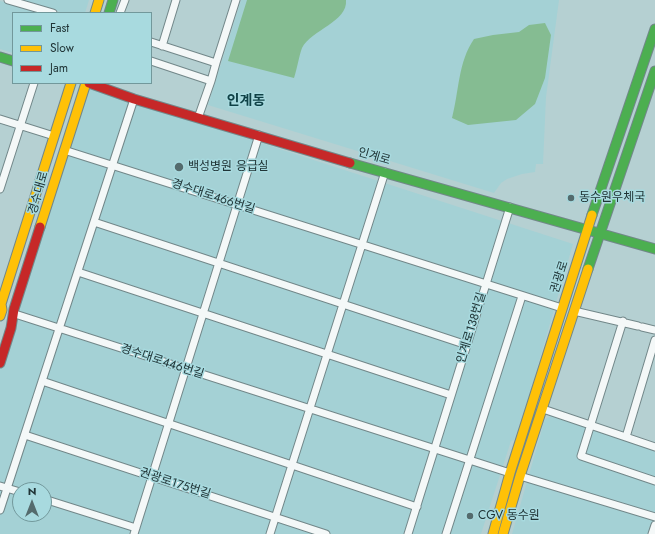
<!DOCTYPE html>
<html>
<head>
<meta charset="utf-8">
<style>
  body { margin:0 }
  #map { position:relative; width:655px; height:534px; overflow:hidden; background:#b5d0d2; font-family:Jost,sans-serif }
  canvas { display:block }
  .legend { position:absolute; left:12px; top:12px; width:140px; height:72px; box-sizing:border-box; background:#a8dadf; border:1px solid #72989b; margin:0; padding:5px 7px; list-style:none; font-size:12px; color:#203436 }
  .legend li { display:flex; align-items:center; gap:8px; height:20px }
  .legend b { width:20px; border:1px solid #72989b }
  .north { position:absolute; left:12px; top:482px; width:40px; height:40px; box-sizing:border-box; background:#a8dadf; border:1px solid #72989b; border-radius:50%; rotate:0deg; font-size:11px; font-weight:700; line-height:16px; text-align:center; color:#203436 }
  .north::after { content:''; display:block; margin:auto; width:14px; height:18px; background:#546b6d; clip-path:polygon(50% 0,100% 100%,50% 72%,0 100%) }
</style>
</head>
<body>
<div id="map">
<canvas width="655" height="534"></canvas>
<ul class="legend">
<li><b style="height:5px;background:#4caf50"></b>Fast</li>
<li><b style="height:5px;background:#ffc107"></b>Slow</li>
<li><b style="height:5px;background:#c62828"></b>Jam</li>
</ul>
<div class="north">N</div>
</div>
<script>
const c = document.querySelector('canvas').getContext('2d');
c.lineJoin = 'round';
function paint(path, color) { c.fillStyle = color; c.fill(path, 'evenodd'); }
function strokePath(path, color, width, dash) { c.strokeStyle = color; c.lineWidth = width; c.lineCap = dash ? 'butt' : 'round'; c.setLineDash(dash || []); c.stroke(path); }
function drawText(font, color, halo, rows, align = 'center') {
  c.font = font + ' Jost,"Noto Sans KR",sans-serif'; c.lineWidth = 3; c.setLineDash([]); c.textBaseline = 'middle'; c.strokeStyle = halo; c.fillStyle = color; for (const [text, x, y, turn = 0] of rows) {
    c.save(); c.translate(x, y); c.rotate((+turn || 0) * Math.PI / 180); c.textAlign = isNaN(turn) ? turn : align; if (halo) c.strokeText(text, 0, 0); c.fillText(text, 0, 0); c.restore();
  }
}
paint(new Path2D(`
  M20,0H89L85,13H64Z
  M241,0H559L546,97L543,164H536L535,172L522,174L507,179L501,183L494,193L208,105Z
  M0,1L44,13H13V53L0,49Z
  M88,87L573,244L529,396L514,440L511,441L481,534H0V365ZM20,490H44V514H20Z
  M551,416L655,451V534H512L545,419Z`), '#a4d1d5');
paint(new Path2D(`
  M247,0H346C348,22 311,30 302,48C299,56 297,69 294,78L228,61Z
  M545,23L551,35L545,78L535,104L516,120L468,125L452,118C459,92 458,62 474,39L493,35L519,32L529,25Z`), '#85bc92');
const street = new Path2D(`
  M8,0L53,13
  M120,13L125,0
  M151,42L216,63L211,81
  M162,46L176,0
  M151,61L211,81L198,118
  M216,63L236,0
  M0,119L54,136
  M64,150L562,308
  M0,189L34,83
  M94,222L467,345
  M78,272L451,395
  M574,311L638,326
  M15,314L510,473
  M623,321L581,456L655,481
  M642,327L655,330
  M42,381L417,507
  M543,409L655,447
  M25,435L326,534
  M626,437L655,340
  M520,476L655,517
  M0,486L20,492
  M44,499L136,528
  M0,510L134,99
  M134,534L259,135
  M270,534L385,172
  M408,534L510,207
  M446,534L522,296
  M652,534L655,525`);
const fast = new Path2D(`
  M109,13L113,0
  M0,57L13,61
  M350,163L655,249
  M592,215L655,29
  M588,269L655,71`);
const slow = new Path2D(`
  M95,13L99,0
  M40,227L86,83
  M0,316L2,310L1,304L71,83
  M493,534L510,473L592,215
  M503,534L520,476L588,269`);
const jam = new Path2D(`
  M89,83L134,99L350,163
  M0,363L11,328L14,309L40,227`);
strokePath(street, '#728789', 9);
strokePath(fast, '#728789', 11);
strokePath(slow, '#728789', 11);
strokePath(jam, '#728789', 11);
strokePath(street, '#f4f8f8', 7);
strokePath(fast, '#4caf50', 9);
strokePath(slow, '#ffc107', 9);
strokePath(jam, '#c62828', 9);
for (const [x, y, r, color] of [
  [179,167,5,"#546b6d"],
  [571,198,4,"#546b6d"],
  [470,516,4,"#546b6d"]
]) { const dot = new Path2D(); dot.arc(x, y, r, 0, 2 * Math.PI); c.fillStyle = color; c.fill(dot); strokePath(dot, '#a8dadf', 1.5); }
drawText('12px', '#203436', '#a8dadf', [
  ["인계로",374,157,16],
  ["경수대로",39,193,-74],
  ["경수대로466번길",213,197,18],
  ["권광로",560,277,-72],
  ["인계로138번길",472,328,-73],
  ["경수대로446번길",162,362,18],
  ["권광로175번길",175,484,18]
]);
drawText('12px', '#203436', '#a8dadf', [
  ["백성병원 응급실",188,167],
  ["동수원우체국",579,198],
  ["CGV 동수원",478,516]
], 'left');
drawText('bold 14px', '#0f4146', '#a8dadf', [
  ["인계동",246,102]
]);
</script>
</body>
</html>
